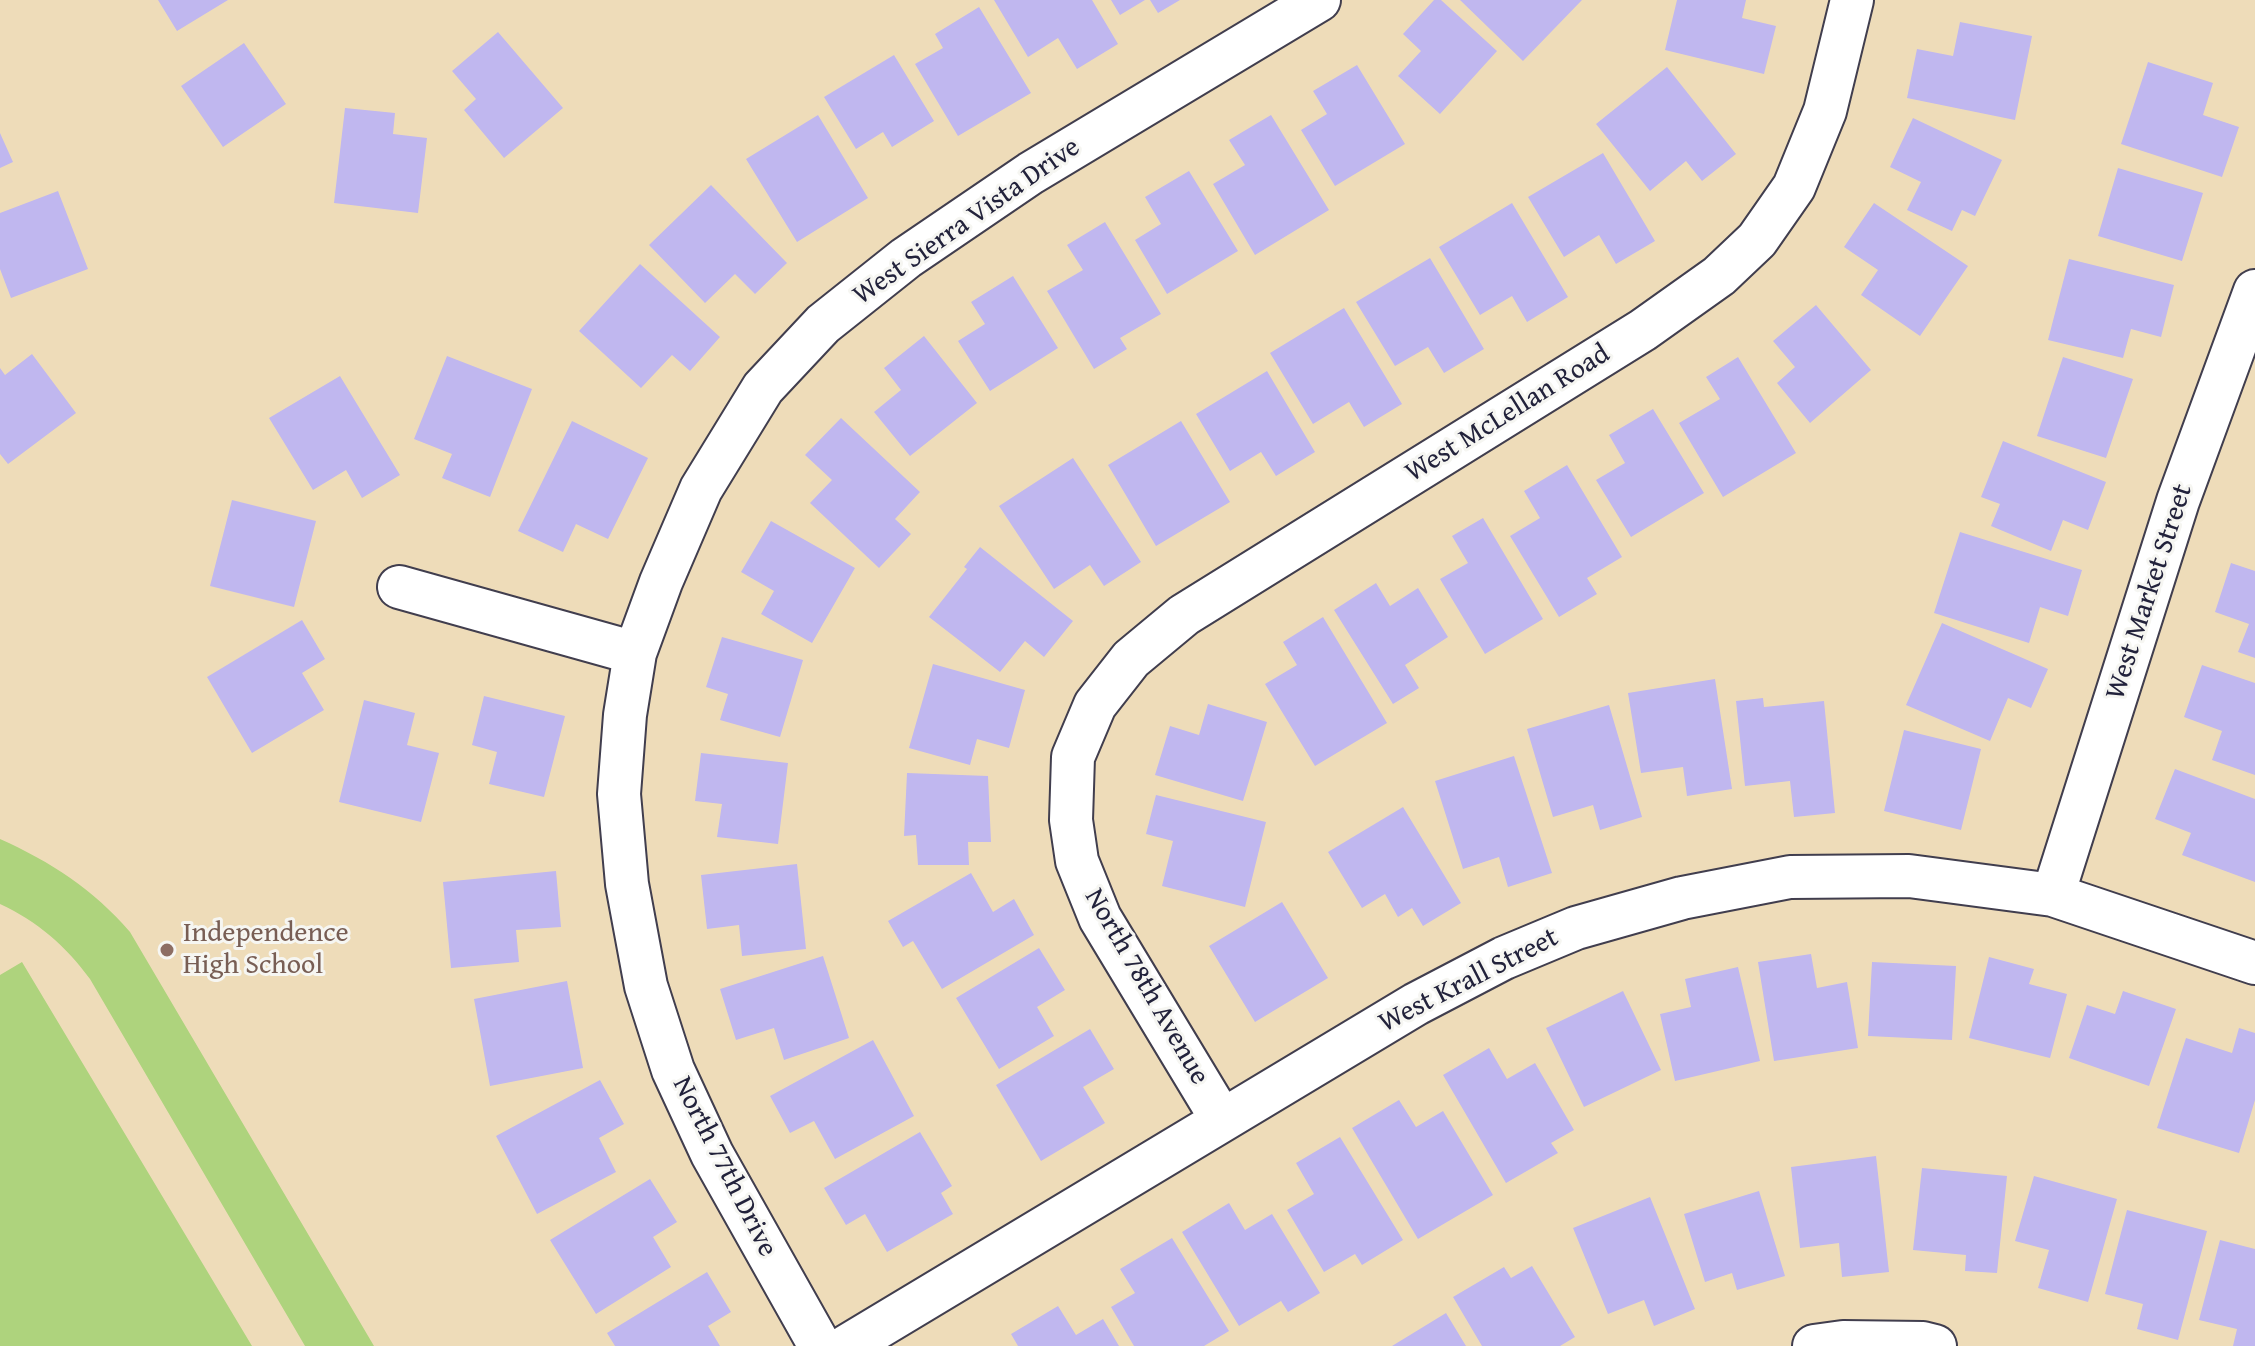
<!DOCTYPE html>
<html>
<head>
<meta charset="utf-8">
<style>
  body { margin:0 }
  canvas { display:block; background:#eedcb9 }
</style>
</head>
<body>
<canvas width="2255" height="1346"></canvas>
<script>
const c = document.querySelector('canvas').getContext('2d');
c.lineJoin = 'round';
function paint(path, color) { c.fillStyle = color; c.fill(path, 'evenodd'); }
function strokePath(path, color, width, dash) { c.strokeStyle = color; c.lineWidth = width; c.lineCap = dash ? 'butt' : 'round'; c.setLineDash(dash || []); c.stroke(path); }
function drawText(font, color, halo, rows, align = 'center') {
  c.font = font + ' "Gentium Book Plus",serif'; c.lineWidth = 6; c.setLineDash([]); c.textBaseline = 'middle'; c.strokeStyle = halo; c.fillStyle = color; for (const [text, x, y, turn = 0] of rows) {
    c.save(); c.translate(x, y); c.rotate((+turn || 0) * Math.PI / 180); c.textAlign = isNaN(turn) ? turn : align; if (halo) c.strokeText(text, 0, 0); c.fillText(text, 0, 0); c.restore();
  }
}
paint(new Path2D(`
  M0,839C51,862 93,889 130,932L374,1346H305L90,979C66,946 37,921 0,904Z
  M22,962L252,1346H0V975Z`), '#aed37d');
paint(new Path2D(`
  M158,0H228L177,31Z
  M994,0H1092L1118,44L1077,69L1058,38L1028,57Z
  M1111,0H1145L1120,15Z
  M1150,0H1180L1158,13Z
  M1434,0H1441L1497,51L1440,114L1398,76L1421,51L1403,34Z
  M1460,0H1582L1523,61Z
  M1677,0H1746L1742,18L1776,26L1764,74L1665,50Z
  M979,7L1031,93L958,136L915,64L943,48L935,34Z
  M1960,22L2032,36L2015,120L1907,98L1917,49L1953,56Z
  M498,32L563,108L504,158L464,110L476,99L452,71Z
  M244,43L286,104L223,147L181,86Z
  M894,55L934,121L892,147L883,132L856,149L824,97Z
  M2148,62L2213,83L2203,115L2239,127L2222,177L2121,144Z
  M1357,65L1405,144L1335,186L1301,130L1327,114L1313,91Z
  M1667,67L1736,154L1702,181L1686,161L1650,191L1596,124Z
  M345,108L395,113L393,134L427,138L418,213L334,203Z
  M818,115L868,198L797,242L746,159Z
  M1271,115L1329,210L1255,255L1213,184L1245,165L1229,140Z
  M1913,118L2002,160L1975,216L1962,210L1952,231L1907,210L1921,182L1890,167Z
  M0,133L13,162L0,168Z
  M1603,153L1655,241L1616,264L1599,235L1564,257L1528,197Z
  M2118,168L2203,193L2182,261L2098,236Z
  M1189,171L1238,251L1167,294L1135,240L1161,224L1145,197Z
  M711,185L787,263L755,294L735,274L705,303L649,245Z
  M58,191L88,269L11,298L0,269V213Z
  M1512,203L1568,297L1527,322L1512,296L1480,315L1439,247Z
  M1874,203L1968,266L1920,336L1861,295L1878,270L1844,247Z
  M1105,222L1161,314L1120,338L1127,349L1094,369L1047,291L1083,270L1067,245Z
  M1430,258L1484,349L1444,373L1428,347L1395,366L1356,302Z
  M2069,259L2174,285L2161,337L2131,329L2123,358L2048,340Z
  M640,264L720,337L690,371L672,355L641,388L579,331Z
  M1013,276L1058,348L990,391L958,341L985,324L971,302Z
  M1816,305L1871,370L1810,423L1777,383L1795,367L1773,341Z
  M1344,308L1402,404L1364,427L1349,402L1313,424L1270,353Z
  M924,336L977,403L910,456L874,412L901,390L884,368Z
  M32,354L76,413L8,464L0,454V368L5,375Z
  M447,356L532,389L490,497L442,478L452,454L414,439Z
  M1738,357L1796,453L1723,497L1679,423L1720,399L1706,377Z
  M2063,357L2133,379L2106,458L2037,436Z
  M1267,371L1315,452L1276,476L1261,452L1230,471L1196,414Z
  M340,376L400,475L362,498L346,470L313,490L269,418Z
  M1653,409L1704,493L1631,537L1596,480L1625,463L1609,435Z
  M841,418L920,492L895,519L911,534L879,568L810,503L832,480L805,455Z
  M572,421L648,458L608,539L576,524L563,552L518,531Z
  M1181,421L1230,502L1156,546L1108,465Z
  M2003,441L2106,482L2088,530L2063,520L2051,551L1991,526L2000,504L1981,497Z
  M1073,458L1141,562L1104,586L1090,565L1054,589L999,506Z
  M1567,465L1622,557L1587,578L1597,594L1559,617L1510,536L1540,518L1524,491Z
  M232,500L316,521L294,607L210,586Z
  M1483,518L1543,619L1485,654L1440,579L1468,563L1452,536Z
  M771,521L855,568L812,643L761,614L774,591L741,572Z
  M1960,532L2082,570L2068,616L2040,607L2029,643L1934,613Z
  M980,547L1073,621L1044,657L1025,641L1000,672L929,617L967,569L964,567Z
  M2231,563L2255,571V658L2238,652L2249,624L2215,612Z
  M1376,583L1390,606L1418,588L1448,637L1405,665L1419,688L1393,704L1334,610Z
  M1323,617L1387,723L1315,766L1265,684L1297,665L1283,642Z
  M302,620L325,659L302,673L324,710L252,753L207,677Z
  M1942,623L2048,669L2031,708L2008,698L1990,741L1906,705Z
  M722,637L803,660L780,737L720,720L728,694L706,687Z
  M933,664L1025,690L1009,748L977,739L970,765L909,748Z
  M2202,665L2255,683V775L2212,760L2222,731L2184,717Z
  M1715,679L1732,789L1687,796L1683,767L1641,773L1628,693Z
  M484,696L565,716L544,797L489,784L497,752L472,745Z
  M1763,698L1764,707L1824,701L1835,813L1794,817L1790,781L1745,786L1736,701Z
  M364,700L415,713L407,745L439,753L421,822L339,802Z
  M1208,704L1267,722L1243,801L1155,775L1170,726L1199,735Z
  M1609,705L1642,817L1600,830L1593,805L1553,817L1527,729Z
  M1904,730L1981,749L1961,830L1884,811Z
  M701,753L788,763L778,844L717,837L722,804L695,801Z
  M1514,756L1552,873L1508,887L1499,857L1463,869L1435,781Z
  M2175,769L2255,799V882L2182,855L2191,833L2155,819Z
  M907,773L988,776L991,842H968L969,865H918L916,835L904,836Z
  M1156,795L1266,822L1245,907L1162,886L1173,841L1146,834Z
  M1403,807L1461,903L1423,926L1412,908L1398,917L1385,894L1362,908L1328,852Z
  M797,864L806,949L742,956L739,925L707,929L701,875Z
  M556,871L561,927L516,930L519,962L451,968L443,882Z
  M971,873L993,912L1014,899L1034,935L942,989L913,941L903,947L888,921Z
  M1282,902L1328,978L1255,1022L1209,946Z
  M1039,948L1065,990L1037,1007L1054,1036L999,1069L956,998Z
  M1811,954L1817,988L1847,982L1858,1048L1774,1061L1758,962Z
  M823,956L849,1038L784,1060L774,1028L736,1040L720,989Z
  M1989,957L2034,969L2029,984L2067,994L2050,1058L1969,1038Z
  M1872,962L1956,966L1952,1040L1868,1036Z
  M1738,967L1760,1061L1675,1081L1660,1014L1691,1007L1685,979Z
  M567,981L583,1068L490,1086L474,999Z
  M1623,991L1661,1070L1584,1107L1546,1028Z
  M2123,991L2176,1009L2149,1086L2069,1058L2087,1005L2115,1014Z
  M2239,1028L2255,1033V1100L2239,1153L2157,1128L2186,1038L2232,1053Z
  M1090,1029L1114,1069L1083,1087L1105,1123L1041,1161L996,1085Z
  M873,1040L914,1116L835,1159L814,1121L790,1133L770,1096Z
  M1489,1048L1507,1079L1535,1063L1574,1130L1551,1143L1558,1153L1506,1183L1443,1075Z
  M600,1080L624,1124L599,1138L616,1172L537,1214L496,1136Z
  M1399,1100L1416,1127L1443,1111L1493,1195L1418,1239L1352,1128Z
  M920,1132L952,1186L941,1193L953,1214L887,1252L865,1214L846,1225L824,1188Z
  M1340,1137L1403,1240L1362,1265L1355,1254L1324,1272L1287,1210L1314,1194L1296,1163Z
  M1876,1156L1889,1272L1842,1277L1839,1243L1800,1248L1791,1167Z
  M1922,1168L2007,1176L1997,1273L1965,1271L1966,1255L1913,1250Z
  M2034,1176L2117,1199L2088,1302L2038,1288L2049,1250L2015,1241Z
  M650,1179L677,1222L653,1237L671,1267L596,1314L550,1240Z
  M1759,1191L1785,1276L1737,1290L1732,1273L1705,1282L1684,1214Z
  M1650,1197L1695,1309L1654,1326L1644,1300L1608,1314L1573,1228Z
  M1229,1203L1245,1230L1272,1214L1320,1293L1288,1312L1281,1301L1239,1326L1182,1232Z
  M2127,1210L2207,1231L2178,1340L2137,1329L2143,1304L2105,1294Z
  M1172,1238L1229,1331L1204,1346H1134L1111,1307L1135,1293L1120,1269Z
  M2220,1240L2255,1249V1346H2233L2237,1329L2199,1320Z
  M1532,1266L1575,1337L1560,1346H1482L1453,1297L1504,1267L1511,1278Z
  M707,1272L731,1312L708,1326L720,1346H615L607,1333Z
  M1058,1306L1076,1335L1103,1319L1119,1346H1018L1011,1334Z
  M1446,1313L1466,1346H1392Z`), '#c0b7ef');
const minor = new Path2D(`
  M399,587L635,653
  M2053,895L2178,501L2255,291
  M1222,1120L1100,918L1077,861L1071,820L1073,757L1095,705L1131,659L1184,615L1643,330L1719,276L1757,240L1794,187L1825,111L1852,0
  M820,1346L712,1154L673,1070L646,986L627,884L619,794L625,715L635,653L661,582L701,489L763,388L823,324L906,258L1031,173L1319,0
  M847,1346L1416,1004L1504,958L1576,928L1682,898L1790,877L1909,876L2053,895L2255,963
  M1814,1346L1843,1342L1923,1343L1935,1346`);
strokePath(minor, '#413e4e', 46);
strokePath(minor, '#fff', 42);
for (const [x, y, r, color] of [
  [167,950,8,"#8d6e63"]
]) { const dot = new Path2D(); dot.arc(x, y, r, 0, 2 * Math.PI); c.fillStyle = color; c.fill(dot); strokePath(dot, '#f6f6f2', 3); }
drawText('28px', '#22223b', '#f6f6f2', [
  ["West Sierra Vista Drive",967,222,-35],
  ["West McLellan Road",1508,414,-32],
  ["West Market Street",2150,592,-72],
  ["West Krall Street",1469,981,-27],
  ["North 78th Avenue",1146,987,60],
  ["North 77th Drive",724,1167,63]
]);
drawText('28px', '#785e54', '#f6f6f2', [
  ["Independence",183,934],
  ["High School",183,966]
], 'left');
</script>
</body>
</html>
